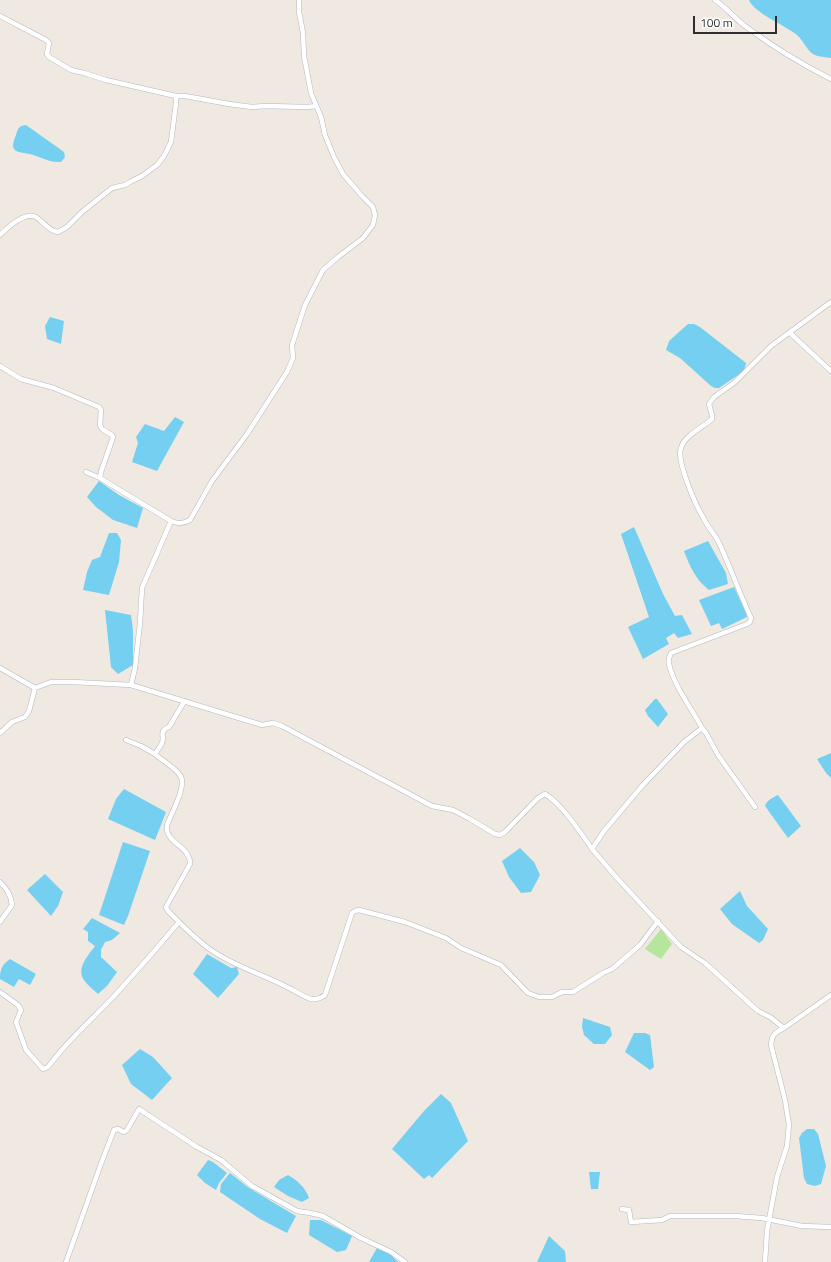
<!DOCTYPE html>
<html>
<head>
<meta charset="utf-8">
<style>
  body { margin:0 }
  #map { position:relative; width:831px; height:1262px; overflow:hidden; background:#efe9e1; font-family:"Titillium Web",sans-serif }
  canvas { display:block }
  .scale { position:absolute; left:693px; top:16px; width:84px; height:18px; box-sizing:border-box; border:2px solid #2e2e2e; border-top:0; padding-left:5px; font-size:12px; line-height:14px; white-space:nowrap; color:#2e2e2e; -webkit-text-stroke:3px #fff; paint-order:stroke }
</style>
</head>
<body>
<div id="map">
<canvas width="831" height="1262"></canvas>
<div class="scale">100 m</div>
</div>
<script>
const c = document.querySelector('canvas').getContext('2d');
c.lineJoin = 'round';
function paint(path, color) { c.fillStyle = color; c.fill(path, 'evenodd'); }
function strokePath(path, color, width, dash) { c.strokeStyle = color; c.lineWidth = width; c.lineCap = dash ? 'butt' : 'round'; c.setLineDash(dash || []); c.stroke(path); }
paint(new Path2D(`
  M661,929L672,944L661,959L645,949Z`), '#b6e59e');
paint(new Path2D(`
  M749,0H831V58C825,57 818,57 813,54C806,49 803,40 797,35C785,25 754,13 749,0Z
  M26,125L64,152L65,157L61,162C50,163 41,157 30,154C26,153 18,153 15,150C11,146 14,140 16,135C18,128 19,126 26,125Z
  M50,317L64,321L61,344L47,339L45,326Z
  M688,324H694L700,327L746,363L744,371L719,388H715L711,386L680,358L666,350L669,341Z
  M175,417L184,422L157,471L132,462L138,443L136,437L145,424L164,431Z
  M99,481L119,495L143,508L137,528L113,520L96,507L87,497Z
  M634,527L663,594L675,616L682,615L692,634L678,638L674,633L666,638L669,644L643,659L628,627L649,617L621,534Z
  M109,533H117L121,540L119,562L109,595L83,590L87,572L92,560L100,557Z
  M708,541L726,573L728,584L709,590C696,580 690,567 684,551Z
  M734,587L746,613L747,617L722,629L719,623L711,626L699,600Z
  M105,610L131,615L133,630V665L118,674L111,667Z
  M655,699H657L668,714L658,727L648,716L645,710Z
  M831,753V778L826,773L817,759Z
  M124,789L166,812L155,840L108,819L116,799Z
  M778,795L801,826L788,838L765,806C767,800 772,798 778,795Z
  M123,842L150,851L128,916L124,925L99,915Z
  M520,848L534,862L540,875L531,892L521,893L509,877L502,861Z
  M45,874L63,892L58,906L51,916L27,890Z
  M740,891L747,906L768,929L763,940L759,943L732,924L720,909Z
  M92,918L120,933L112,940L105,942L101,950V957L117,972L107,986L98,994C94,990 87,985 84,980C76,968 88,956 95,946L88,941V932L83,929Z
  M207,954L231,968L237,967L239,974L218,998L193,974Z
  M10,959L36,974L30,985L19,979L14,987L0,979C0,969 2,965 10,959Z
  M583,1018L610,1027L612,1035L605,1044H594L584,1035L582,1027Z
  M634,1033H645L650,1035L654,1067L650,1070L625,1052Z
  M140,1049L153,1057L172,1078L152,1100L131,1084L122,1065Z
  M441,1094L451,1103L468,1141L432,1178L429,1175L424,1179L392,1149L424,1111Z
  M807,1129H814L818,1134L826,1166L821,1184L815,1186L807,1184L804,1178L799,1138L802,1133Z
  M208,1160L213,1162L227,1173L219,1183L216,1190L205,1183L197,1175Z
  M589,1172H600L598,1189H591Z
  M230,1173L249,1188L296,1216L287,1233L260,1219L220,1192L221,1184Z
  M288,1175C298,1181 305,1187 309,1198L302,1202L288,1196L274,1187L279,1180Z
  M310,1220H321L352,1236L346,1250L337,1252L309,1235Z
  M549,1236L565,1251L566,1262H537Z
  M377,1248L389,1253L398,1262H369Z`), '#75cff0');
const street = new Path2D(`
  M715,0C726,7 734,18 745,26C772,46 801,64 831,79
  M0,16L46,40L49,43L47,54L49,57L71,70L84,73L106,80L176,96
  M0,235C7,228 25,211 36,217C42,221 47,228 54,231L58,232L67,227L82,212L112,188L125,185L130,182L142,176L157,165L164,156L171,142L176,103V96H185L229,104L252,107L265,106L307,107L316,106
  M790,333L831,371
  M0,366L21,379L54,388L99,407L101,410L100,425L102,429L112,435L113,437L101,472L100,478
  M86,472L100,478L171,521L142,588L140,623L135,668L131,685
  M171,521C178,524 183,524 190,520L212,481L247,434L287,372L293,358L292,345L305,305L323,270L338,257L363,238L373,225L375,215L373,207L362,196L343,174L334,157L325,135L321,117L311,93L304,56L303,33L299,12V0
  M0,668L35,688
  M184,702L169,727C158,731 165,736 162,743C160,747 157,751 155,754C161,760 178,769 181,777C186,788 171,814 167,825C164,843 191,846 190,864L166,907L168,911C182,925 195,939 211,950C234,966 259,973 283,985C292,989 302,996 311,999C317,1000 321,998 325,995L352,913L355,911L359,910L405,922L446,938L461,948L501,965L528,993L539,997H552L562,992H573L603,973L612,969L640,945L658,921
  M702,728C692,709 674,686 669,664C668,660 669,657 671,653L747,624L750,622L751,618C740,594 731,569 720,545C716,535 708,528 704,519C696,506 676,461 681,448C684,436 703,427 712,419V415L709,404L714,397L734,383L771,346L831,302
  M0,733L12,722L25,717L29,711L35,688L51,682H73L131,685L262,725L273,723L282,726L432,806L453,810L470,819L495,834L500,835L505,832L538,798L545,794C561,803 581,833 592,849
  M126,740L141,746L155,754
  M755,807L718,755L706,733L702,728L684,742L642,786L604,831L592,849L617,878L681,947L705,963L758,1011L770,1017L784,1028C775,1033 772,1034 771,1045L785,1100L789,1125L787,1146L777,1177L769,1220L767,1231L765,1262
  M0,882C7,889 11,895 12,905L0,922
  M0,992L18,1005L21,1010L16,1022L26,1050L43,1069L48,1067C69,1038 93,1019 117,993C138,970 159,946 179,922
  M784,1028L831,995
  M622,1209L629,1210L631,1222L662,1220L670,1216H735L762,1218L802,1226L831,1227
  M66,1262L102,1161L114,1130L118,1129L124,1132L127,1130L139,1109L197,1147L221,1160L252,1186L297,1211L310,1213L323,1216L361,1238L391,1252L405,1262`);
strokePath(street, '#b4b7c1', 5.5);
strokePath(street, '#fff', 4.5);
</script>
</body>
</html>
